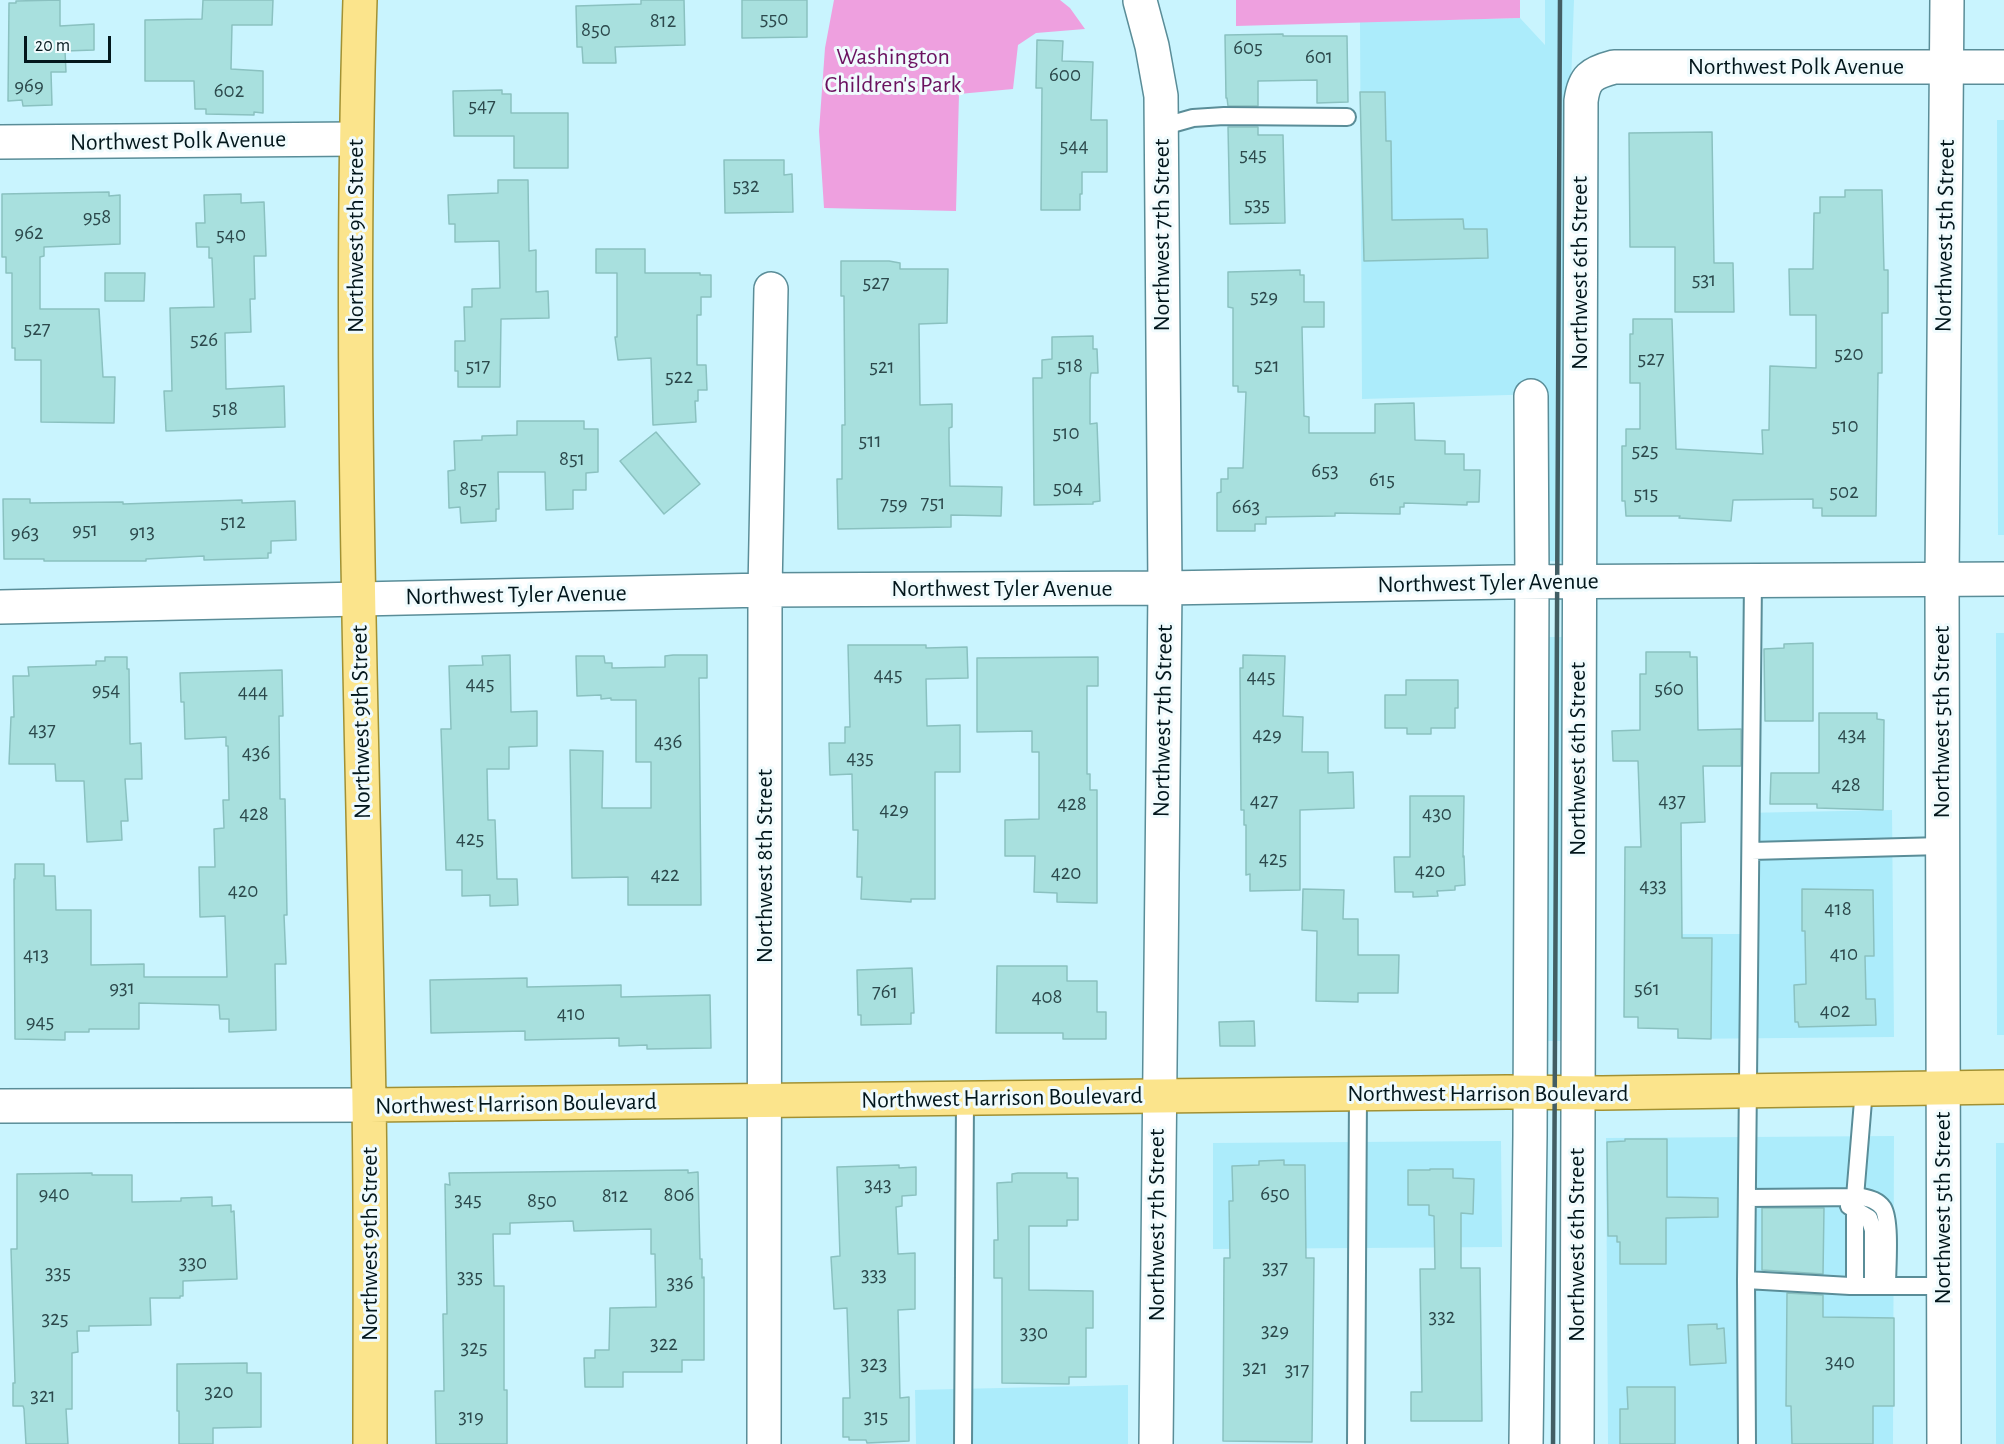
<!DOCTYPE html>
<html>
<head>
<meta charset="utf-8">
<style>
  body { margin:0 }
  #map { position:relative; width:2004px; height:1444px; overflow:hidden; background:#c9f4fe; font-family:"Alegreya Sans",sans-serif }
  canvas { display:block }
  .scale { position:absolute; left:24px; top:36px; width:87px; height:27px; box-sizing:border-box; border:3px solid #03171c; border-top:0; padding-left:8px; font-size:18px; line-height:21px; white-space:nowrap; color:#03171c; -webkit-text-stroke:4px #f0fbfd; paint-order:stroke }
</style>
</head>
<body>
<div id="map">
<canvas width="2004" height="1444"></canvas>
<div class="scale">20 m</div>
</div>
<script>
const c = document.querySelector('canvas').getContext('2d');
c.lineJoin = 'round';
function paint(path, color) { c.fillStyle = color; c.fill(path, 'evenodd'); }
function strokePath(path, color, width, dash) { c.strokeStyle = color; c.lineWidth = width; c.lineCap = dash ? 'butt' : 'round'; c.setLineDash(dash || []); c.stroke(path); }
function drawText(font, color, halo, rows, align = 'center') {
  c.font = font + ' "Alegreya Sans",sans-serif'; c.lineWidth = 6; c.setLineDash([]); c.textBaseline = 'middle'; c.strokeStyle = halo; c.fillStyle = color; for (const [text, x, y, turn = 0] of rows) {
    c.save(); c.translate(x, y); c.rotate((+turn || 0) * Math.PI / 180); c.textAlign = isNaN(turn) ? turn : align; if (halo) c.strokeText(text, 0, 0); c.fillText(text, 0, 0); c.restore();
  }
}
paint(new Path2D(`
  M1545,0H1574L1568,168L1566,562L1548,561L1545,394L1362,399L1360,22L1520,18L1545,45Z
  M1997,120H2004V535H1998Z
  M1996,633H2004V1035H1997Z
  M1545,637H1569L1567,1041H1543Z
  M1892,810L1894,1037L1677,1039L1678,934H1743V813Z
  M1894,1136L1893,1444H1608L1606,1138Z
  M1501,1141L1502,1247L1213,1249V1143Z
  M1996,1143H2004V1444H1996Z
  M1128,1385V1444H916L915,1390Z`), '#acecfb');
paint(new Path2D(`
  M834,0H1060L1070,8L1085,29L1036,33L1018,45L1013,89L959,94L956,211L824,208L819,131L825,48Z
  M1236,0H1520V18L1236,26Z`), '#eea0df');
const building = new Path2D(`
  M60,0V26L94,24V50L65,51L66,72H51L52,105L23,106L22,100L8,101L9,3H16V1Z
  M203,0H273L272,25H232L231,69L263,71V113L254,112V115L206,114V109H195L194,81H145V20L202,19Z
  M641,0H684L685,45L615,47L616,63H583L582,47H577L576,6L641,4Z
  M742,0H807V37L742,38Z
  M1283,34V36H1347L1348,102L1317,103V80L1258,81V106H1228L1227,98H1226L1225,35Z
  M1037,40L1063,41L1062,61L1093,62L1091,120H1107V172H1082V194H1080V210H1041L1042,88H1036Z
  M502,90V94H511V113H568V168H514V136H454L453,91Z
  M1360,92H1385L1386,141H1391L1392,220L1463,219L1464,229H1487L1488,258L1364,261Z
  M1228,127H1258V135H1283L1285,223L1230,224Z
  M1712,132L1714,263H1733L1734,312H1675V247H1630L1629,133Z
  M724,160H784V175L792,174L793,212L725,213Z
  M498,180H528L529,251L536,250V292L548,291L549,318L501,319L500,387H458V371H455V341H465L464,307H472V289L500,288L499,241L455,242V224H449L448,195L498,193Z
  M1845,190H1882L1884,270H1888V313H1882V373H1878L1876,516H1822V508H1813V499L1733,500L1731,521L1679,518L1680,516H1626L1625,501H1622V446H1626V429H1640V383H1630V334H1633V319H1672L1676,449L1763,454L1762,430H1769L1770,366L1816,368V315H1790L1789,269H1813L1814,213H1820V197H1845Z
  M109,192V196L120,195V244L44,247V256L40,257V309H99L103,377H115L114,423L41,422V360H15V348H12V273H6V257H2V194Z
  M241,194V203L264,202L266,256H254L255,299H250L251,332L225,333L226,389L284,386L285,427L166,431L164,391H172L170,308L214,307L212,258H209V247H197L196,223H205L204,195Z
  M596,249H645V273H700V275H711V297H701V315H697V365H706L707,390H698V401H695L696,422L653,425L651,358L618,360L615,337H617V273H596Z
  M841,261H889L900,263V269H948L947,323L919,324L920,405L952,404V427L949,428V439L950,486L1002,487L1001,516L951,515V527L838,529L837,479H842V425H845L844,296H841Z
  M1300,270V275H1304V302H1324V327H1302L1304,416L1309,417V433H1375V404L1414,403L1415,440L1445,441V454H1464V470H1480L1479,502H1467V505L1404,503V507H1400V514L1335,513V516L1266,517V524H1255V531H1217V493L1221,492V479H1228V468H1243L1246,392H1238V386H1233V308L1228,307V272Z
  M105,273H145L144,301H105Z
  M1093,336V349H1097L1098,373H1091L1090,380V424L1097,423L1100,501L1093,502V504L1034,505L1033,378H1042V360L1052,359V337Z
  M517,421H584V429H598V472L586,473V490H573V509L546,510L545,472H498L499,509H496V521L461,523L460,507L449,508L448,471L455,470L454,441L482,440V436L517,435Z
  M656,432L700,484L664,514L620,461Z
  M3,499H30V503L123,502V504L242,500V503L295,501L296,540L271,541V553H268V558L204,560V556L146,559V561H44V559H4Z
  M1813,643V721H1765L1764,649L1784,648V644Z
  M848,645H926V648L967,647L968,678L926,679L927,726L960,725V772H935V899H911V902L861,899L862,877H857L858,830H853L852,774L830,775L829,743H845V727H850Z
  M1646,652H1690V657H1697L1698,730L1741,729V766H1703L1705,822L1681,823L1682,938H1712L1711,1039L1678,1038V1029L1638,1028V1017H1624L1625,847H1641L1638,761H1613L1612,731L1640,730V674H1646Z
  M510,655L511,712L537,711V746L509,747V769H487L488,820H495L497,879H517L518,905L490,906V895L462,896V870H446L441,729H451L449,666L483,665L482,656Z
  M673,655H707V678H699L701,905H628V877L572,878L570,750L603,751L602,808H651V762H636V700H611V698L601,699V695L577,696L576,656H604L605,663H612V668L665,667V656Z
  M1243,655L1285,656L1283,716L1303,717L1302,752H1328V773L1353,772L1354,808L1300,810V890L1250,891V874L1246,875V825H1244V810H1241L1240,668H1243Z
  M105,657H127V669H129L130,744L141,743L142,779H125L128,821H121L122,840L87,842L84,781H56L55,764H9L11,717H14L13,676H29L28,667L96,665V661H105Z
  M1098,657V686H1087V774H1090V790H1097V903L1057,902V893L1034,892L1035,856H1005V820L1039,819V752H1032V731L977,732V658Z
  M282,670L283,716H279L280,799H285L287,915H284L286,964H275L276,1030L229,1032V1019H220L219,1005L139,1003V1029H89V1032H65V1040L15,1039L14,879H15V864H44V876H55L56,910H91V965L144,964V977H227L225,916L200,917L199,867H215L214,829L224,828L223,800H229L228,746H226V737L185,739L184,702H181L180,673Z
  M1406,680H1458V708H1455V728H1431V734H1407V728H1385V695H1406Z
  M1819,713H1877V719L1884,720L1883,810L1817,808V804H1770L1771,773H1819Z
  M1410,796H1464L1463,857L1464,856L1465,885L1455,886V890L1437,891L1438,896L1413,897V892H1395L1394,857H1410Z
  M1303,889L1344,890L1343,919H1358V955H1399L1398,993H1358V1002L1316,1001L1317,931L1302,930Z
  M1802,889L1873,890L1874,956H1865L1866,999H1875L1876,1025L1799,1027L1798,1022H1795L1794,985L1806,984L1805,931H1802Z
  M997,966H1067V981H1097V1012H1106V1039H1063V1033H996Z
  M912,968L914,1013H911V1024L861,1025V1015H858L857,970Z
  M527,978V987L621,985V997L710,995L711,1048L647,1049V1045L619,1046V1038L525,1040V1031L431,1033L430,980Z
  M1254,1021L1255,1046H1220L1219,1022Z
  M1625,1139H1667V1197L1718,1198V1217L1666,1218V1264H1620V1242H1617V1236H1608L1607,1142L1625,1141Z
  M1284,1160V1165H1305L1306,1258H1314L1312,1442L1223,1441L1224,1258H1230L1229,1201H1233L1232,1166L1259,1165V1161Z
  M899,1165V1168L916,1167V1195L902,1196V1206L896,1207L898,1254L915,1253V1309L898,1310L900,1398L909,1397V1441L867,1443L866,1440H849V1437H843V1398H850L847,1308L834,1309L831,1257L840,1256L837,1167Z
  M1430,1169H1453V1178L1474,1179L1473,1214L1461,1213V1268H1480L1482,1421H1411V1392H1422L1420,1269H1435L1434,1216L1429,1215V1205H1408V1170H1430Z
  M688,1170V1173L698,1172L700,1259H702V1278L704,1277V1360H682V1372H623V1387H585L584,1358H595V1350H609L610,1308L656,1307L655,1254H651V1229L574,1231L573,1221L510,1223V1234H493L494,1286H504V1390H507V1444H436L435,1391H444L443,1314H447L445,1184L450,1185L449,1173Z
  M92,1173V1175H132V1202L181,1201V1198L212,1197V1206L231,1205V1212L234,1211L237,1279L183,1281V1296H180V1298H150L151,1325L89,1326V1331H77L78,1352L72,1353V1409H66L68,1444H26L24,1409L23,1406H13V1383H15L11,1249H17V1174Z
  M1018,1173H1067V1178H1078V1220H1067V1226H1029V1290L1093,1291V1328H1086V1377H1069V1384L1002,1383V1278H994V1240H998L997,1183L1012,1182V1174Z
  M1762,1208H1824L1823,1274L1762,1270Z
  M1787,1293L1823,1295V1317L1894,1318V1406H1873V1444H1792L1791,1406H1786Z
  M1717,1324V1329L1724,1328L1726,1363L1690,1365L1688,1325Z
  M247,1363V1373H261V1427L213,1428V1444H179V1411H177V1364Z
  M1627,1387H1675V1444H1620V1409H1628Z`);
paint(building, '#a8e0de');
strokePath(building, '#8ac1c0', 1.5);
const lane = new Path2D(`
  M1161,127L1193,118L1224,116L1347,117
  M1751,851L1942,846
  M1747,1198L1862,1197C1871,1199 1878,1201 1883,1208C1891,1221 1887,1269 1887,1286
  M1849,1206L1869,1218L1873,1230V1286
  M1746,1280L1850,1286H1943
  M1855,1286V1197L1864,1089
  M963,1444L965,1099
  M1356,1444L1358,1094
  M1747,1444L1746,1280L1753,580`);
const street = new Path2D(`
  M1140,1L1152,46L1161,96L1165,588L1156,1444
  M0,142L355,139
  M0,607L765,590L1165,588L1508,582L2004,579
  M764,1444L765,590L771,289
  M1526,1444L1530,1136L1532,582L1531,396
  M1577,1444L1581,101C1584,78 1591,73 1614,67H2004`);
const secondary = new Path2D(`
  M0,1106L369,1105
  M1944,1444L1942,579L1947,0`);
const primary = new Path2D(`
  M360,0C348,367 363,735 369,1103C371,1217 370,1330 370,1444
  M369,1105L1507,1092L1602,1093L2004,1087`);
strokePath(lane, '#5a8d98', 20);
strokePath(street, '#5a8d98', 36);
strokePath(secondary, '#5a8d98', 36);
strokePath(primary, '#a29133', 36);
strokePath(lane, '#fff', 16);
strokePath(street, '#fff', 33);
strokePath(secondary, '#fff', 33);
strokePath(primary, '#fbe48c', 33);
strokePath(new Path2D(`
  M1553,1444L1560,0`), '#425e64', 4.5);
drawText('21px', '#2c494c', null, [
  ["550",774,19],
  ["812",663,21],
  ["850",596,30],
  ["605",1248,48],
  ["601",1319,57],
  ["600",1065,75],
  ["969",29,86],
  ["602",229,91],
  ["547",482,106],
  ["544",1074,146],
  ["545",1253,155],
  ["532",746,186],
  ["535",1257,205],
  ["958",97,217],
  ["962",29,233],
  ["540",231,235],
  ["531",1704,280],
  ["527",876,283],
  ["529",1264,297],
  ["527",37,329],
  ["526",204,340],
  ["520",1849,354],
  ["527",1651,359],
  ["517",478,366],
  ["518",1070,366],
  ["521",1267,366],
  ["521",882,367],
  ["522",679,377],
  ["518",225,409],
  ["510",1845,426],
  ["510",1066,433],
  ["511",870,441],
  ["525",1645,451],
  ["851",572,459],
  ["653",1325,471],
  ["615",1382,480],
  ["504",1068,488],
  ["857",473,489],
  ["502",1844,492],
  ["515",1646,494],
  ["751",933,503],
  ["759",894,504],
  ["663",1246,507],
  ["512",233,522],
  ["951",85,530],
  ["913",142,532],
  ["963",25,533],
  ["445",888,675],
  ["445",1261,677],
  ["445",480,684],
  ["560",1669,689],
  ["954",106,690],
  ["444",253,692],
  ["437",42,730],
  ["429",1267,735],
  ["434",1852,735],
  ["436",668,742],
  ["436",256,753],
  ["435",860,758],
  ["428",1846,785],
  ["427",1264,801],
  ["437",1672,801],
  ["428",1072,804],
  ["429",894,810],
  ["428",254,814],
  ["430",1437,814],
  ["425",470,839],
  ["425",1273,859],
  ["420",1430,871],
  ["420",1066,873],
  ["422",665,875],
  ["433",1653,886],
  ["420",243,891],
  ["418",1838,909],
  ["410",1844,954],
  ["413",36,955],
  ["931",122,988],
  ["561",1647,989],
  ["761",885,992],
  ["408",1047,997],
  ["402",1835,1011],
  ["410",571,1014],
  ["945",40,1022],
  ["343",878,1185],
  ["940",54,1194],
  ["650",1275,1194],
  ["806",679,1195],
  ["812",615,1196],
  ["345",468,1200],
  ["850",542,1201],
  ["330",193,1263],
  ["337",1275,1268],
  ["335",58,1273],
  ["333",874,1275],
  ["335",470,1277],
  ["336",680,1283],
  ["332",1442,1317],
  ["325",55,1319],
  ["329",1275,1331],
  ["330",1034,1333],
  ["322",664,1344],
  ["325",474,1348],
  ["340",1840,1362],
  ["323",874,1364],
  ["321",1255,1368],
  ["317",1297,1370],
  ["320",219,1392],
  ["321",43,1396],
  ["319",471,1417],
  ["315",876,1417]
]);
drawText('24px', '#6a115f', '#f0fbfd', [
  ["Washington",893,57],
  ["Children's Park",893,85]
]);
drawText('24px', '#03171c', '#f0fbfd', [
  ["Northwest Polk Avenue",1796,67],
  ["Northwest Polk Avenue",178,141,-1],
  ["Northwest 7th Street",1162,235,-90],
  ["Northwest 9th Street",356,236,-90],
  ["Northwest 5th Street",1945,236,-89],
  ["Northwest 6th Street",1580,273,-90],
  ["Northwest Tyler Avenue",1488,583,-1],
  ["Northwest Tyler Avenue",1002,589],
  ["Northwest Tyler Avenue",516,595,-1],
  ["Northwest 7th Street",1163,721,-89],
  ["Northwest 9th Street",361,722,-91],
  ["Northwest 5th Street",1942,722,-90],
  ["Northwest 6th Street",1578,759,-90],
  ["Northwest 8th Street",765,866,-90],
  ["Northwest Harrison Boulevard",1488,1094],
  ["Northwest Harrison Boulevard",1002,1098,-1],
  ["Northwest Harrison Boulevard",516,1104,-1],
  ["Northwest 5th Street",1943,1208,-90],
  ["Northwest 7th Street",1157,1225,-90],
  ["Northwest 9th Street",370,1244,-90],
  ["Northwest 6th Street",1577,1245,-90]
]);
</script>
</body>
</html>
